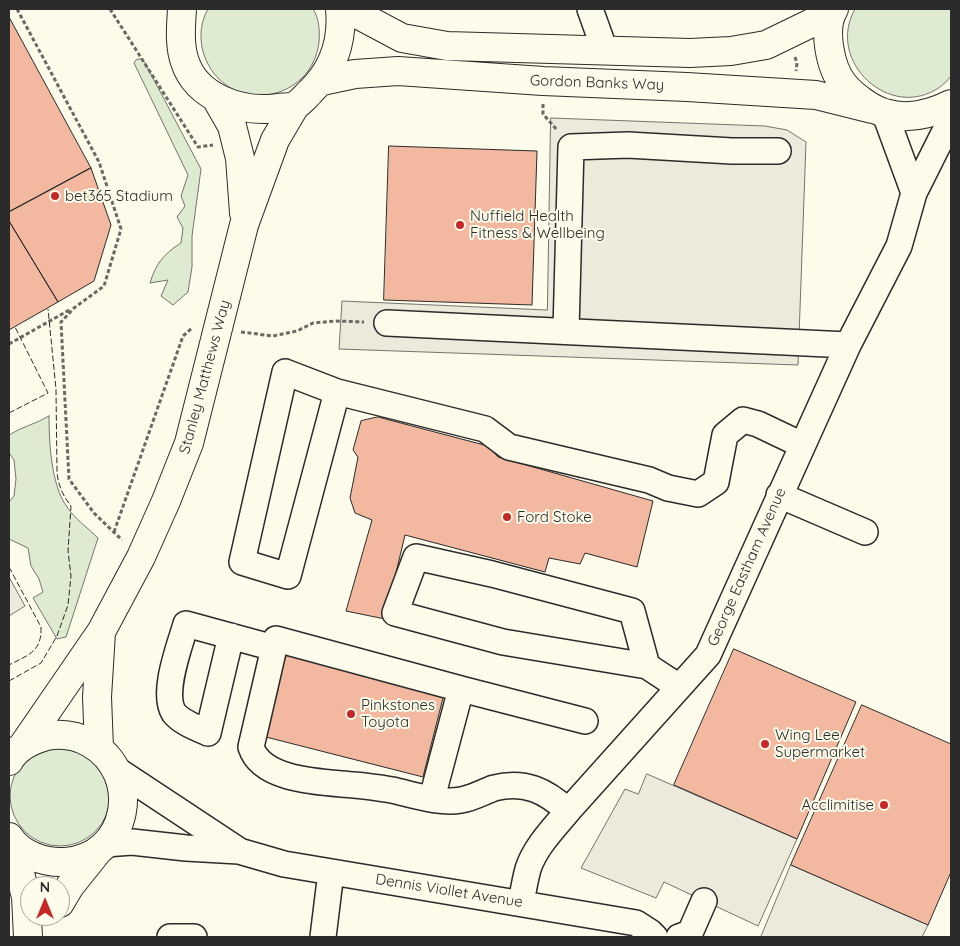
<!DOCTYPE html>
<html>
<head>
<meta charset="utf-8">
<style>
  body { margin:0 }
  #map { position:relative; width:960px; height:946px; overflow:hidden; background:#fdfbea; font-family:Quicksand,sans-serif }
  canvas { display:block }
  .frame { position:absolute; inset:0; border:10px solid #2b2b2b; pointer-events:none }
  .north { position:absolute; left:20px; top:876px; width:50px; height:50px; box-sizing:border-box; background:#fdfbea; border:1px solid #a9a89e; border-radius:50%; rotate:0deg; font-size:14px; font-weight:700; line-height:20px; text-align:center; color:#2b2b2b }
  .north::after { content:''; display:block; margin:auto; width:18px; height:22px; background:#c62828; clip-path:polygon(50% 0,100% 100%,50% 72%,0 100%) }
</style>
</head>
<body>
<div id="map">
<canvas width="960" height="946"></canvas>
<div class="frame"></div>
<div class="north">N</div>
</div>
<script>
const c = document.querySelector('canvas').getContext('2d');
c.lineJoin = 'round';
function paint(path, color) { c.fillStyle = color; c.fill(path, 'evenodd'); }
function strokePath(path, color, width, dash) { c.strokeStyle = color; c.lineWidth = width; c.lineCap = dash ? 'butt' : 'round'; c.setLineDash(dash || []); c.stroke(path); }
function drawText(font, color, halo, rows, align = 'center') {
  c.font = font + ' Quicksand,sans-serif'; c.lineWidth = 4; c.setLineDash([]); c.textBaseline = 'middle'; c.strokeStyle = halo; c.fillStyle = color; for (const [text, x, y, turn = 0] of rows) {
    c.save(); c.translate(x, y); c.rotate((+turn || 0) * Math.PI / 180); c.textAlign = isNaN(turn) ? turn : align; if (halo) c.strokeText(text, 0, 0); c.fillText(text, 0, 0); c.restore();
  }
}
const green = new Path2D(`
  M208,9H313C319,18 320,31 319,42C312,102 231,116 206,60C199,44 199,24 208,9Z
  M855,9H951V76C948,80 944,84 940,87C890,122 825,61 855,9Z
  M141,59L145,63L201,169L192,236V267L188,292L173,305L161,296L168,280L150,283C156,263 164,254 181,243L183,228L177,217L185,206L181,196L188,175L134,63L136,60Z
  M49,416C49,442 51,485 67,507C75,519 88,528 98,538L66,637L57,639L33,598L43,592L39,579L31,566L28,548L9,539V502L14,496L16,479L14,460L9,453V435C21,427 36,424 49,416Z
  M10 796a50 50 0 1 1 100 0a50 50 0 1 1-100 0Z`);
paint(green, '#deebd1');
strokePath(green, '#74746e', 1);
const parking = new Path2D(`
  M551,118L765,126L787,130L806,142L798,365L339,349L342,301L547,310Z
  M9,577L25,606L9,616Z
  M647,774L797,839L758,926L664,882L656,898L581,868L625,789L638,794Z
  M791,865L928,925L922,937H761Z`);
paint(parking, '#eceadb');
strokePath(parking, '#74746e', 1);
const building = new Path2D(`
  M9,17L91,168L9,212Z
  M389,146L537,151L532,305L384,300Z
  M91,168L111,225L94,281L58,302L9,221V212Z
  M9,221L58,302L9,330Z
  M378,417L488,446L498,457L653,501L637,567L585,553L580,564L549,558L545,572L405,535L385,619L346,611L372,520L355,513L350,498L358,457L353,450L361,421Z
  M734,649L856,702L797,839L674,785Z
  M280,652L444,694L423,777L258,735Z
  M862,705L951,744V872L928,925L791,865Z`);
paint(building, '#f2b8a0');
strokePath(building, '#2b2b2b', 1);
const minor = new Path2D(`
  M590,9L605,51
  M885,114L914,193
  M387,323L848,345
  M566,330L571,147L628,145L732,151H778
  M337,392L288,576L242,562L285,372L337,392L485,429L509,447L649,480L668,488L698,494L716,482L725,435L743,420L758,424L802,445
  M779,495L865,532
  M231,636L208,733C197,728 181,722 174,713C161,693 180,645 186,624L274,648
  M647,666L632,611L492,574L416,557L395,613L503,642L647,666L679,687
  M461,689L585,721
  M117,770L238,850
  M432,798L461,689L276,639L251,747C262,782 325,782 354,785C367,786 380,788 392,790C414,795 440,804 461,800C473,798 483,792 494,788C525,780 546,791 568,811
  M105,844L132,842L186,848L239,851L284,864L636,923L650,932L655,937
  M521,903C523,892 525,880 528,869C535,847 554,828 568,811L708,655L848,345L899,246L914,193L951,119
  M170,937H194
  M323,937L331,872
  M679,937L690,933L704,901`);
const major = new Path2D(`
  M182,9C181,26 179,45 185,62C197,98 242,113 277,108C283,107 291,108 296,105C301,102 306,96 310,92C333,70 343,41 340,9
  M349,9L355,13L402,38L447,46L690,53L731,51L766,45L832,13
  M834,9C822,28 830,68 844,85C852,95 872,110 885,113C907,120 931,114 951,104
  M322,81L355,74L398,71L543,81L687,87L816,95L872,109
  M216,98L232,126L240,158L244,213
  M22,747L101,632L141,557L166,501L189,443L244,225L275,140L295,106
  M99,748L97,697L101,632
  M9,761C16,748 32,740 46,736C61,733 76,735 90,743C144,774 129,858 65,862C44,863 21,855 9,837
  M12,841L26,897L28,937
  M60,903L70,886L98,851`);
strokePath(minor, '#2b2b2b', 28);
strokePath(major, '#2b2b2b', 30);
strokePath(new Path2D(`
  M17,9L99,162L121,229L104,286L74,308L61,322L69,479L94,513L122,540
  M110,9L198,147L213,145
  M795,57L797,63L796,71
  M543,104V114L557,130
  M241,332L273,336L297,331L313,323L336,321L364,322
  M9,344L71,309
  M114,532L183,336L192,328`), '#6a6964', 3, [4, 2.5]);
strokePath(minor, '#fdfbea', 25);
strokePath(major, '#fdfbea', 28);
strokePath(new Path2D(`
  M9,413L48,393L15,327
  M9,567L41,627C42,652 28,655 9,665
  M9,681L41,663L57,636L68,605L71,576L68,551L71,506C63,496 58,485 57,472L56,389L48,309`), '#2b2b2b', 1, [6, 2.5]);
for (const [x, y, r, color] of [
  [55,196,5,"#c62828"],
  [460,225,5,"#c62828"],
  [507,517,5,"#c62828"],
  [351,714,5,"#c62828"],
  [765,744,5,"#c62828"],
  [884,805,5,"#c62828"]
]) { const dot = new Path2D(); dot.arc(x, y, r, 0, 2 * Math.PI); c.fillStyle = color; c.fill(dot); strokePath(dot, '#fdfbea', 2); }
drawText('15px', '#2b2b2b', '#fdfbea', [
  ["Gordon Banks Way",597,83,2],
  ["Stanley Matthews Way",205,377,-75],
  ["George Eastham Avenue",747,567,-66],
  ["Dennis Viollet Avenue",449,891,9]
]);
drawText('15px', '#2b2b2b', '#fdfbea', [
  ["bet365 Stadium",65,196],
  ["Nuffield Health",470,216],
  ["Fitness & Wellbeing",470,233],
  ["Ford Stoke",517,517],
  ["Pinkstones",361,705],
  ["Toyota",361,722],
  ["Wing Lee",775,735],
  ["Supermarket",775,752],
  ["Acclimitise",874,805,"right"]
], 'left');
</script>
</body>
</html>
